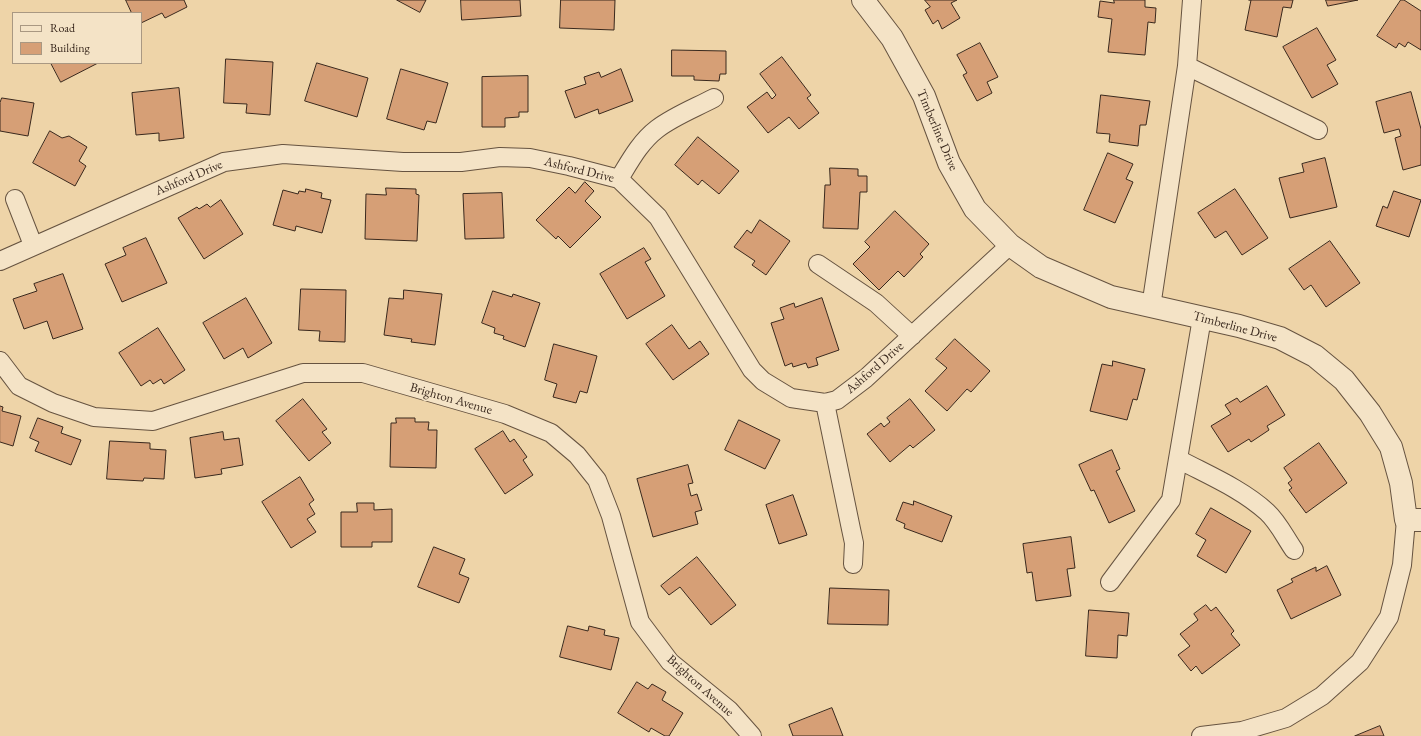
<!DOCTYPE html>
<html>
<head>
<meta charset="utf-8">
<style>
  body { margin:0 }
  #map { position:relative; width:1421px; height:736px; overflow:hidden; background:#eed4a8; font-family:"EB Garamond",serif }
  canvas { display:block }
  .legend { position:absolute; left:12px; top:12px; width:130px; height:52px; box-sizing:border-box; background:#f4e3c6; border:1px solid #a99882; margin:0; padding:5px 7px; list-style:none; font-size:12px; color:#39281d }
  .legend li { display:flex; align-items:center; gap:8px; height:20px }
  .legend b { width:20px; border:1px solid #a99882 }
</style>
</head>
<body>
<div id="map">
<canvas width="1421" height="736"></canvas>
<ul class="legend">
<li><b style="height:5px;background:#f4e3c6"></b>Road</li>
<li><b style="height:11px;background:#d69f76"></b>Building</li>
</ul>
</div>
<script>
const c = document.querySelector('canvas').getContext('2d');
c.lineJoin = 'round';
function paint(path, color) { c.fillStyle = color; c.fill(path, 'evenodd'); }
function strokePath(path, color, width, dash) { c.strokeStyle = color; c.lineWidth = width; c.lineCap = dash ? 'butt' : 'round'; c.setLineDash(dash || []); c.stroke(path); }
function drawText(font, color, halo, rows, align = 'center') {
  c.font = font + ' "EB Garamond",serif'; c.lineWidth = 3.5; c.setLineDash([]); c.textBaseline = 'middle'; c.strokeStyle = halo; c.fillStyle = color; for (const [text, x, y, turn = 0] of rows) {
    c.save(); c.translate(x, y); c.rotate((+turn || 0) * Math.PI / 180); c.textAlign = isNaN(turn) ? turn : align; if (halo) c.strokeText(text, 0, 0); c.fillText(text, 0, 0); c.restore();
  }
}
const building = new Path2D(`
  M126,0H184L187,7L165,18L162,13L141,23V13H132Z
  M397,0H426L420,12Z
  M461,0H520L521,16L462,20Z
  M561,0H615L614,30L560,28Z
  M925,0H957L951,3L960,18L942,29L938,20L933,24L925,10L930,7Z
  M1114,0H1145V7L1156,8L1155,23L1148,22L1145,55L1108,52L1112,19L1098,17L1100,1L1114,3Z
  M1249,0H1293L1291,8L1283,7L1277,37L1245,30L1251,0Z
  M1326,0H1358L1328,6Z
  M1401,0H1404L1421,11V50L1408,42L1405,47L1399,43L1396,48L1377,36Z
  M1317,28L1336,60L1327,65L1338,84L1312,98L1283,47Z
  M980,43L998,77L987,82L992,93L977,101L963,75L967,73L957,55Z
  M672,50L726,51V74H720L719,81L694,80V76H672Z
  M782,57L811,95L807,98L819,113L799,129L789,117L768,133L747,107L767,92L772,99L776,95L760,74Z
  M226,59L273,62L270,115L246,113L247,104L224,103Z
  M51,63H98L61,82Z
  M317,63L368,78L357,117L305,101Z
  M401,69L448,83L436,123L427,121L424,130L387,119Z
  M621,69L633,101L599,114L598,109L575,118L565,91L586,84L584,77L599,72L601,77Z
  M528,76V112H519V117L505,118V127H482V77Z
  M179,88L184,138L159,141V133L136,135L132,93Z
  M1411,92L1421,129V165L1403,170L1395,138L1401,136L1399,129L1384,133L1376,102Z
  M1101,95L1150,101L1146,125H1140L1138,146L1109,142L1110,134L1097,133Z
  M2,98L34,103L28,136L0,131V103Z
  M50,131L62,138L69,136L87,147L79,161L86,166L75,186L33,163Z
  M698,137L739,171L719,194L702,180L698,185L675,165Z
  M1108,153L1133,164L1126,179L1133,182L1115,223L1084,210Z
  M1325,158L1337,207L1290,218L1279,178L1304,172L1302,164Z
  M830,168L858,169V176H867V192H860L858,229L823,228L825,185H830Z
  M585,182L594,191L585,201L601,217L570,248L558,236L556,239L536,220L569,187L575,193Z
  M386,188L416,189V194L419,195L417,241L365,239L366,194L386,195Z
  M306,189L322,193L321,198L331,200L322,233L296,226L295,231L273,225L283,190L298,194L299,191L305,192Z
  M1235,189L1268,238L1242,255L1226,231L1215,238L1198,213Z
  M1394,191L1421,200L1409,237L1376,226L1383,206L1387,208Z
  M502,193L504,238L465,239L463,194Z
  M221,200L243,234L204,259L178,218L197,207L199,209L207,204L210,207Z
  M895,211L929,244L920,254L923,257L904,277L898,271L879,290L853,264L870,247L865,242Z
  M760,220L790,241L766,275L752,265L755,261L734,247L747,230L751,233Z
  M146,238L167,283L122,302L105,264L126,255L123,248Z
  M1330,241L1360,283L1326,307L1311,285L1304,290L1289,269Z
  M644,248L651,259L645,262L665,296L627,319L600,274Z
  M63,274L83,329L53,339L47,321L24,329L13,299L37,291L34,284Z
  M301,289L346,290L345,342L319,341L320,331L299,330Z
  M404,290L442,294L435,345L411,342L412,339L384,335L389,298L403,299Z
  M493,291L512,297L513,294L540,303L525,347L503,339L504,336L494,333L495,328L482,323Z
  M246,298L272,343L248,358L243,348L224,359L203,323Z
  M822,298L839,350L816,358L818,365L808,368L806,363L793,367L792,363L785,366L771,323L784,319L780,308L794,303L795,307Z
  M672,325L689,349L700,341L709,354L673,380L646,344Z
  M158,328L185,370L164,384L161,379L153,384L150,380L141,386L119,353Z
  M955,339L990,371L971,392L967,389L947,411L925,391L947,368L936,359Z
  M554,344L597,356L587,393L580,391L576,403L553,397L557,384L545,380Z
  M1113,361L1145,369L1137,400L1133,399L1127,420L1090,411L1102,364L1112,366Z
  M1267,386L1285,415L1267,426L1269,430L1251,442L1249,439L1228,452L1211,426L1231,414L1225,405L1237,398L1240,402Z
  M303,399L327,429L322,432L331,443L309,461L276,421Z
  M910,399L935,430L913,448L910,445L890,462L867,434L881,423L884,427L890,422L887,418Z
  M0,406L3,407L2,411L21,416L13,446L0,442Z
  M38,418L63,427L61,433L81,440L71,465L35,451L39,442L30,438Z
  M396,418H415V422H429L428,430H437L436,468L390,467L391,423H396Z
  M739,420L780,440L765,469L725,450Z
  M503,431L510,442L514,439L527,457L523,460L533,475L505,494L475,449Z
  M223,432L224,440L239,438L243,465L221,469L222,474L195,478L190,438Z
  M110,441L150,443V449L166,450L164,479L144,478L143,481L107,479Z
  M1319,443L1347,483L1306,513L1289,490L1292,488L1288,483L1292,480L1284,468Z
  M1112,450L1120,469L1116,471L1135,511L1109,523L1094,490L1091,491L1079,465Z
  M688,465L693,483L688,484L691,496L697,494L702,510L695,512L698,524L653,537L637,479Z
  M300,477L314,500L309,504L315,514L307,519L316,532L291,548L262,502Z
  M793,495L807,535L779,544L766,505Z
  M914,501L952,516L942,542L904,528L905,524L896,520L903,502L913,505Z
  M357,503H374V510L392,509V542H372V547H341V512H357Z
  M1211,508L1251,531L1226,573L1197,556L1206,540L1196,534Z
  M1071,537L1075,568L1067,569L1071,596L1036,601L1032,572L1027,573L1023,544Z
  M434,547L465,559L459,574L469,578L459,603L418,587Z
  M697,557L736,605L711,625L680,587L669,595L661,586Z
  M1327,566L1341,595L1291,619L1277,590L1293,582L1291,579L1316,567V571Z
  M830,588L889,590L888,625L828,624Z
  M1206,605L1211,611L1216,607L1234,631L1231,634L1240,645L1202,674L1196,666L1191,671L1178,655L1190,646L1180,634L1198,620L1194,614Z
  M1089,610L1129,613L1127,636L1118,635L1117,658L1086,656Z
  M568,626L588,631L589,626L605,630L604,635L619,638L611,670L560,657Z
  M637,682L648,689L652,684L666,692L662,700L683,713L669,736H665L651,728L649,732L618,713Z
  M832,708L843,736H793L789,725Z
  M1380,726L1384,736H1355Z`);
paint(building, '#d69f76');
strokePath(building, '#39281d', 1);
const minor = new Path2D(`
  M1187,66L1318,130
  M619,179C630,161 640,142 657,129C674,116 695,108 714,98
  M15,199L33,245
  M0,261L224,162L283,154L403,162H461L500,157L530,158L569,166L619,179L658,217L752,370L763,381L791,398L825,403L837,400L866,378L1010,245
  M818,264L876,303L912,336
  M1151,307L1187,66L1192,0
  M0,361L19,386L53,403L94,417L153,421L303,373H363L505,414L551,433L577,455L597,480L611,516L640,622L670,662L729,710L752,736
  M825,403L851,529L854,543L853,564
  M1178,459C1208,475 1242,489 1267,512C1278,522 1285,537 1294,550
  M1110,582L1171,500L1202,318
  M1201,736L1242,731L1286,718L1322,696L1360,662L1389,617L1402,565L1406,520`);
const tertiary = new Path2D(`
  M863,0L892,38L924,96L949,163L975,209L1010,245L1041,267L1111,297L1239,326L1280,338L1315,356L1344,380L1370,413L1391,447L1401,483L1406,520H1421`);
strokePath(minor, '#665340', 20);
strokePath(tertiary, '#665340', 24);
strokePath(minor, '#f4e3c6', 18);
strokePath(tertiary, '#f4e3c6', 22);
drawText('13px', '#39281d', '#f4e3c6', [
  ["Timberline Drive",937,130,67],
  ["Ashford Drive",579,170,14],
  ["Ashford Drive",189,178,-23],
  ["Timberline Drive",1235,327,15],
  ["Ashford Drive",875,368,-41],
  ["Brighton Avenue",451,399,16],
  ["Brighton Avenue",700,686,42]
]);
</script>
</body>
</html>
